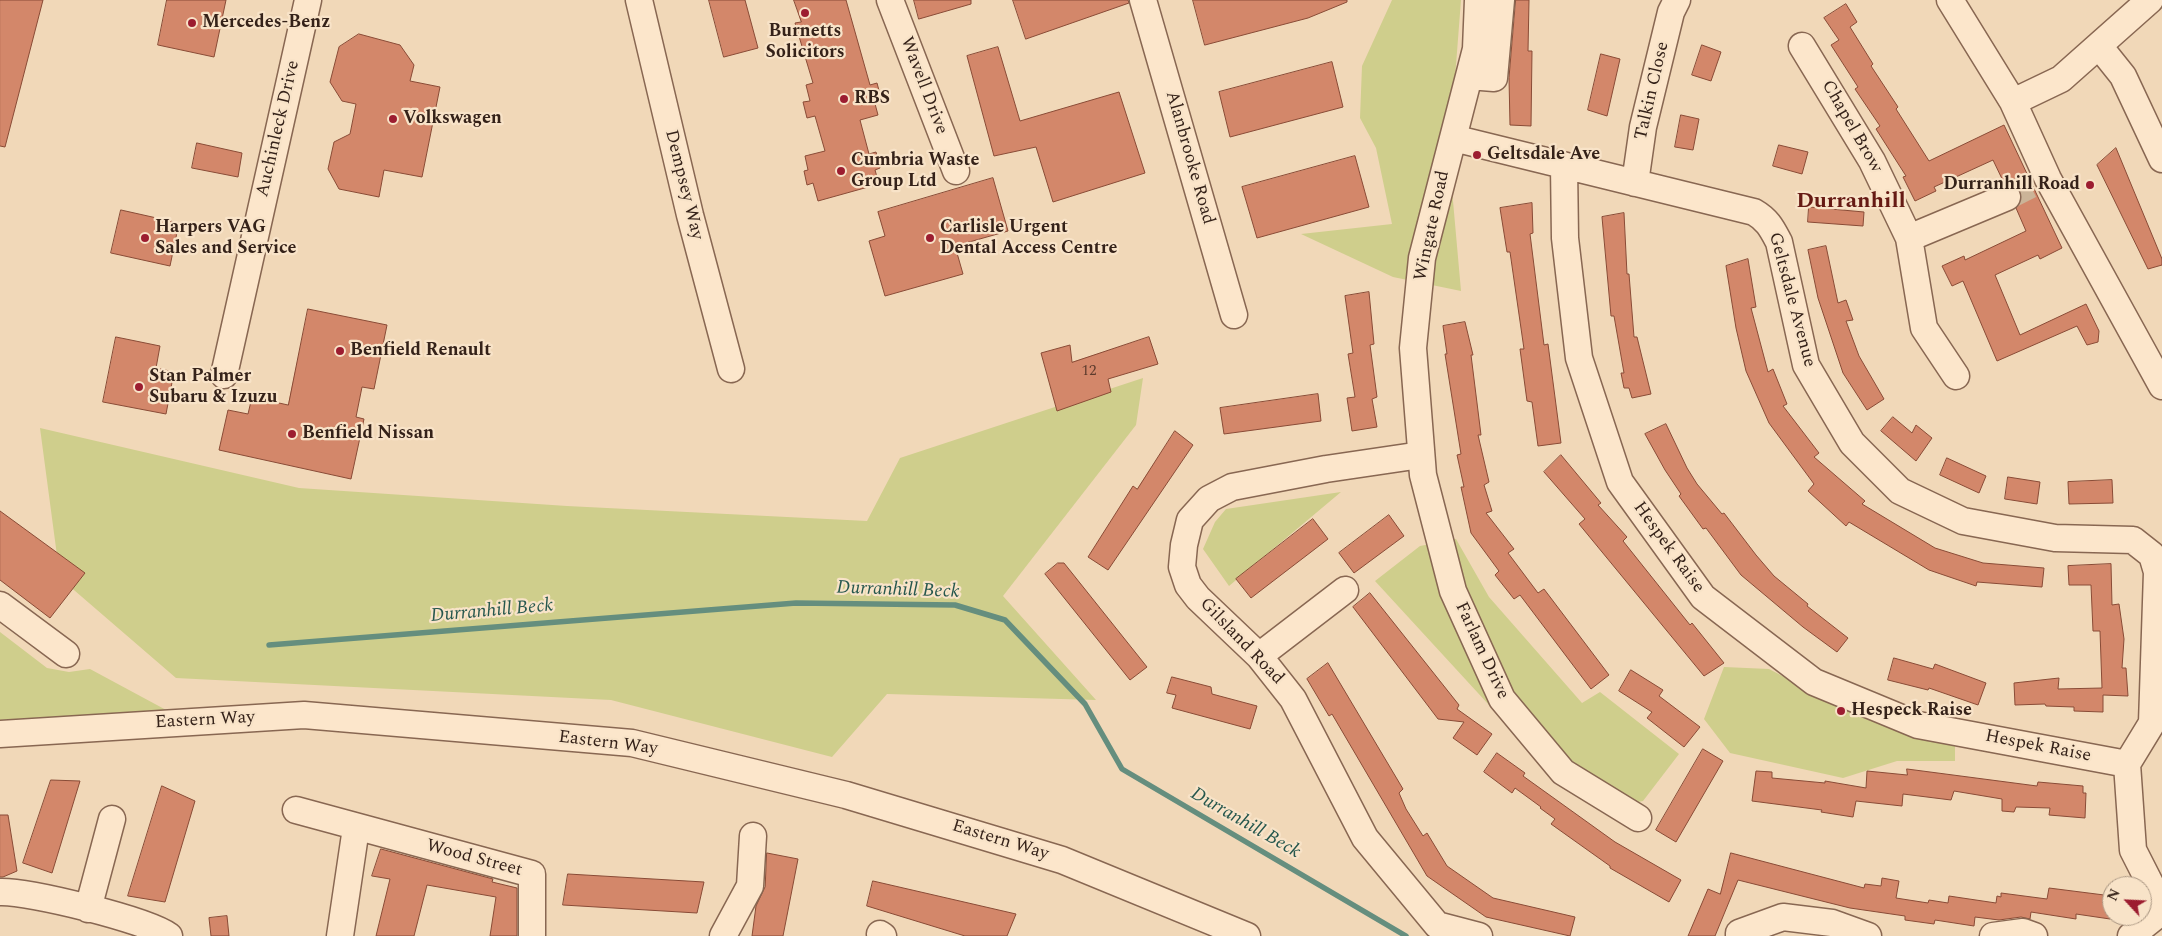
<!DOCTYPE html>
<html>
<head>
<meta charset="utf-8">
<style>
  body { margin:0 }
  #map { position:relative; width:2162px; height:936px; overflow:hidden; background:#f1d8b8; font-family:Spectral,serif }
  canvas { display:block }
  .north { position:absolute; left:2102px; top:876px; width:50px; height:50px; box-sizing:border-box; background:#f8e3c8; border:1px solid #aa9682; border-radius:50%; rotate:295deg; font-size:14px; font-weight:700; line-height:20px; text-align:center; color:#352219 }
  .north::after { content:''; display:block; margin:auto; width:18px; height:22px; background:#9c1d30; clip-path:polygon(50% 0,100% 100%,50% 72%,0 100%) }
</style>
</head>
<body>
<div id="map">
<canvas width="2162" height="936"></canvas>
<div class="north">N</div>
</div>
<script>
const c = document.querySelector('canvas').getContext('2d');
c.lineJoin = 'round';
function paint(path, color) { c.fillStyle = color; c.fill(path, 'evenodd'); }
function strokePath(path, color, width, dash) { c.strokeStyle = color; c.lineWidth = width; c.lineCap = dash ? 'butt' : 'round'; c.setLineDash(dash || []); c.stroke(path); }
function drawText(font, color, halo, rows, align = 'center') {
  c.font = font + ' Spectral,serif'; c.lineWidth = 4.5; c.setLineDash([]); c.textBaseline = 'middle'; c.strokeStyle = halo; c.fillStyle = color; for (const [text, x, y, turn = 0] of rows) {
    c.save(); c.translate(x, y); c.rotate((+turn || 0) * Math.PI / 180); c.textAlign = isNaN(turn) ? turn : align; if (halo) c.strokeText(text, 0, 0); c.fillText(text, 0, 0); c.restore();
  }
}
paint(new Path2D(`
  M1392,0H1461L1449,156L1461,291L1393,277L1301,234L1392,224L1376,148L1360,118L1362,66Z
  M1143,378L1136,425L1003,596L1096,700L887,694L832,757L611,700L176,678L60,578L40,428L299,488L567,506L867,521L900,458Z
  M1341,492L1229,586L1203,549L1215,522L1226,509Z
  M1456,539L1489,597L1582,703L1600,692L1679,754L1643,801L1633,803L1541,750L1489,705L1375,581L1420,546Z
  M0,632L47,668L69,672L90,669L168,711L0,720Z
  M1724,667L1769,669L1861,717L1955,743V761H1897L1843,778L1730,753L1704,719Z`), '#cfce8c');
strokePath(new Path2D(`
  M269,645L796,603L955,605L1005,620L1085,704L1122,769L1406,936`), '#658e7e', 5.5);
const building = new Path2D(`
  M0,0H43L5,147L0,146Z
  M167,0H226L214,57L158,45Z
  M709,0H745L758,48L724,57Z
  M794,0H846L870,85L877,83L881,98L874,100L878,115L860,120L869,154L876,152L880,168L875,170L879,184L818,201L813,183L807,185L804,171L808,170L805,156L825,151L815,116L807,118L803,102L810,101L806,85L813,83L795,23L801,22Z
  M914,0H971V4L919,19Z
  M1013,0H1128L1129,3L1026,39Z
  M1193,0H1347V2L1308,18L1205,45Z
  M1516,0H1529L1528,51H1532L1531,126L1510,125L1509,78Z
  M1846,4L1857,22L1850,27L1873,64L1871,66L1898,107L1896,109L1929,161L2004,125L2062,248L2040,259L2038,255L1995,275L2020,335L2086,304L2099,331L2098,342L2087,345L2077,326L1997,361L1963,281L1952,286L1942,266L1964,256L1965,260L2026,231L2016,208L2022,199L2021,191L2016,185L2004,183L1993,160L1934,187L1936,191L1915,201L1903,177L1906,176L1876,129L1880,126L1855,89L1858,87L1831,45L1839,40L1824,18Z
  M359,34L400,45L414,65L410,81L440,87L422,177L384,170L379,197L339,189L328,169L334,142L350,134L356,104L342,101L330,82L339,47Z
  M1702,45L1721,52L1711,81L1692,75Z
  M998,47L1020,121L1119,92L1145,173L1053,202L1036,147L994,156L967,56Z
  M1601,54L1620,59L1607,116L1588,110Z
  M1332,62L1343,107L1230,137L1219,92Z
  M1681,115L1699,119L1693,150L1675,147Z
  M197,143L242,153L238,177L192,168Z
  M1779,145L1808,152L1802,174L1773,166Z
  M2116,148L2162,259V265L2148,269L2097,165Z
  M1355,156L1369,207L1257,238L1242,187Z
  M993,178L1008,231L955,246L963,274L885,296L869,241L885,236L878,212Z
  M1532,203L1533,233L1530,234L1544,345L1548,344L1561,443L1538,446L1532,402L1527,401L1520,349H1524L1510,252H1507L1500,208Z
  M1809,207L1864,212L1863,226L1808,222Z
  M121,210L179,223L170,266L111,253Z
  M1624,213L1627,274H1629L1634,337H1637L1651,394L1632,398L1629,388H1624L1621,373H1624L1614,316H1611L1602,217Z
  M1826,246L1838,303L1846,300L1853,320L1846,321L1859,356L1884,399L1867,410L1843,373L1818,298L1808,250Z
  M1748,259L1756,307L1751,308L1768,372L1773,369L1787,404L1783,406L1819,453L1814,457L1865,501L1862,504L1935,548L1983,563L2044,568L2042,587L1977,582L1976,586L1929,570L1849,522L1846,526L1808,491L1814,484L1769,423L1746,371L1736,328L1726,266Z
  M1369,292L1374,344L1370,345L1377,397L1372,399L1377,427L1352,431L1347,398L1355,397L1348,354L1353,353L1345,296Z
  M308,309L387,325L374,389L362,387L356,417L364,419L351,479L219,450L228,410L248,414L252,397L288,405Z
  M1465,322L1473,355H1471L1481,435H1478L1489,482L1484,485L1492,511L1486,513L1514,549L1508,553L1538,593L1544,589L1609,675L1591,689L1520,595L1514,599L1495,575L1499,571L1471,533L1461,487H1464L1457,455L1461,454L1445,354H1447L1443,326Z
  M116,337L160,346L156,368L174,372L166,414L103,402Z
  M1149,337L1158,364L1108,379L1111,392L1057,411L1041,353L1070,345L1072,362Z
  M1318,394L1321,421L1224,434L1220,408Z
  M1893,417L1912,433L1916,425L1932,438L1916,461L1881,431Z
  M1666,424L1687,468L1697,484L1722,514L1724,513L1756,555L1774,576L1808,604L1807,606L1848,638L1837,652L1803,627L1741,575L1706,528L1703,529L1679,496L1681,494L1665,470L1645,434Z
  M1175,431L1193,445L1108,570L1088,557L1133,486L1137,489Z
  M1561,455L1601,503L1598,505L1627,537L1623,541L1690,625L1692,623L1724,663L1704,676L1579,524L1585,519L1544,472Z
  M1947,458L1986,476L1979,493L1940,475Z
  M2008,477L2040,482L2037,504L2005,499Z
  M2112,480L2113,503L2069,504L2068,482Z
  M0,511L85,573L50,618L0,580Z
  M1389,515L1404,536L1354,573L1339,553Z
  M1313,519L1328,539L1251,598L1236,579Z
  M1058,563H1064L1147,667L1130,680L1045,574Z
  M2111,564L2112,605L2119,604L2124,639L2122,668H2126L2128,696L2103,695V712L2074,711V707L2046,706L2045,704L2015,705L2014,683L2059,678L2058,689L2102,688L2100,631H2093L2091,585H2069L2068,566Z
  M1370,593L1459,705L1457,709L1492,734L1477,755L1453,738L1464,722L1438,719L1353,607Z
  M1894,658L1933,669L1935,664L1986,683L1978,705L1929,688L1928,690L1888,680Z
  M1328,663L1403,789L1399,793L1406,809L1423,836L1427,833L1447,866L1493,898L1575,917L1570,936L1486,917L1427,876L1332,714L1329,716L1307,679Z
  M1631,670L1663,690L1659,696L1700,727L1684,747L1647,718L1652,712L1619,691Z
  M1172,677L1211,687L1212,694L1257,706L1250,729L1172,708L1176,695L1167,693Z
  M1703,749L1723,761L1676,842L1656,830Z
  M1497,753L1525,773L1523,776L1615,842L1681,880L1669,902L1610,868V866L1551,824L1555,819L1540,808L1541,807L1515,788L1512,793L1484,772Z
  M1907,769L2037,786L2038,782L2083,786V793H2086L2085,818L2049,815L2050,808L2016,807L2014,812L2002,811V799L1954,791L1951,800L1903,794L1902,806L1856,801L1853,817L1821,812L1822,810L1752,801L1756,771L1772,772V778L1825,783V781L1866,788L1867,771L1907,775Z
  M51,780L80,781L52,873L23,863Z
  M162,786L195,801L165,902L128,896Z
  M0,815H8L17,871L3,877H0Z
  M381,849L493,879L492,882L517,888V936H490L496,897L427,885L414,936H376L390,879L372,876Z
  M767,853L798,859L783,936H752L756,906L765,887Z
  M1731,853L1864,888L1865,884L1881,886L1882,878L1899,881L1896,898L1928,903L1929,900L1948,903L1949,896L1996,903L1997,896L2001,897V893L2047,899L2049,888L2112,896L2110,919L2076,914V919L2031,912L2030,919L2021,917L1999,920L1975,917L1974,926L1935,920L1934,924L1905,920V916L1850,908L1738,880L1715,936H1688L1708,889L1720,894Z
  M568,874L704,882L697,913L563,905Z
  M873,881L1016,914L1007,936H965L867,906Z
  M227,916L229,936H211L209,918Z`);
paint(building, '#d3876a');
strokePath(building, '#894b36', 1);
strokePath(new Path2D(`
  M2007,197L2035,183`), '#cbb498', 26, [26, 13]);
const minor = new Path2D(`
  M639,0L690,215L731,369
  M890,0L956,171
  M1143,0L1234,315
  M1478,0L1476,49L1422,258L1413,348L1423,475L1453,591L1502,699L1563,772L1638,818
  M1950,0L2013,102L2048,179L2162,386
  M1802,46L1872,161L1909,238L1924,328L1956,376
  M2099,46L2123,76L2162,159
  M1469,76L1494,78L1501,0
  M2013,102L2061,79L2150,0
  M1453,138L1754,212C1768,220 1772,229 1779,242L1806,365L1852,443L1900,491L1963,521L2055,538L2133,540L2152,555L2157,572L2152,723L2127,764L2133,850L2162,907
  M1564,166L1565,238L1579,358L1620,482L1703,597L1814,682L1918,725L2127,764
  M1635,183L1643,127L1671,12L1677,0
  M1909,238L2007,197
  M224,375L308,0
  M1421,455L1326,469L1232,487L1209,499L1190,520L1184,545L1182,567L1188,585L1198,598L1259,656L1293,699L1365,838L1437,925L1479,936
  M0,605L66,654
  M1259,656L1345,590
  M0,734L304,715L632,743L846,795L1062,860L1247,936
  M296,810L532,874V936
  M0,892C29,891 147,920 169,936
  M88,909L112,819
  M880,934L883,936
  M340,936L356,828
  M723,936L750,886L753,836
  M1739,936V933L1783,917L1832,923L1868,936
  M1993,936L2023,932L2034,936
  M2131,936L2162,911`);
strokePath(minor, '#886752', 29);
strokePath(minor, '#fce6cb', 26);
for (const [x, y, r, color] of [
  [805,13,5,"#9c1d30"],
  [192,23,5,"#9c1d30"],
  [844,99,5,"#9c1d30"],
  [393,119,5,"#9c1d30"],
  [1477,155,5,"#9c1d30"],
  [841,171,5,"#9c1d30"],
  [2090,185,5,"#9c1d30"],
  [145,238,5,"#9c1d30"],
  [930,238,5,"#9c1d30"],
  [340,351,5,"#9c1d30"],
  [139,387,5,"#9c1d30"],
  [292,434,5,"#9c1d30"],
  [1841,711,5,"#9c1d30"]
]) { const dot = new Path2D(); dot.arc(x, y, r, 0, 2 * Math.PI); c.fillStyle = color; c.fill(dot); strokePath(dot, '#f8e3c8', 2); }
drawText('15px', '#5c3b2d', null, [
  ["12",1089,372]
]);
drawText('bold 18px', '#352219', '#f8e3c8', [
  ["Mercedes-Benz",202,23],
  ["Burnetts",805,32,"center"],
  ["Solicitors",805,53,"center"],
  ["RBS",854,99],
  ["Volkswagen",403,119],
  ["Geltsdale Ave",1487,155],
  ["Cumbria Waste",851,161],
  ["Group Ltd",851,182],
  ["Durranhill Road",2080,185,"right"],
  ["Harpers VAG",155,228],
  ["Sales and Service",155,249],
  ["Carlisle Urgent",940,228],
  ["Dental Access Centre",940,249],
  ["Benfield Renault",350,351],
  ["Stan Palmer",149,377],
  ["Subaru & Izuzu",149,398],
  ["Benfield Nissan",302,434],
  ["Hespeck Raise",1851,711]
], 'left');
drawText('18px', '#352219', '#f8e3c8', [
  ["Wavell Drive",923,86,69],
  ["Talkin Close",1653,91,-77],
  ["Chapel Brow",1851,127,60],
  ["Auchinleck Drive",279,129,-77],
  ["Alanbrooke Road",1189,158,74],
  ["Dempsey Way",683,185,76],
  ["Wingate Road",1433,226,-78],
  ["Geltsdale Avenue",1791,300,75],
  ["Hespek Raise",1668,548,54],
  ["Gilsland Road",1241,642,46],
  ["Farlam Drive",1481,651,65],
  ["Eastern Way",205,721,-3],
  ["Eastern Way",608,744,7],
  ["Hespek Raise",2038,747,11],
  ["Eastern Way",1000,841,17],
  ["Wood Street",474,859,15]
]);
drawText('italic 19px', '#26574d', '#f8e3c8', [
  ["Durranhill Beck",898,591,2],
  ["Durranhill Beck",492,612,-5],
  ["Durranhill Beck",1245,824,30]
]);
drawText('bold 22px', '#661a14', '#f8e3c8', [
  ["Durranhill",1851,203]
]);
</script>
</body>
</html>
